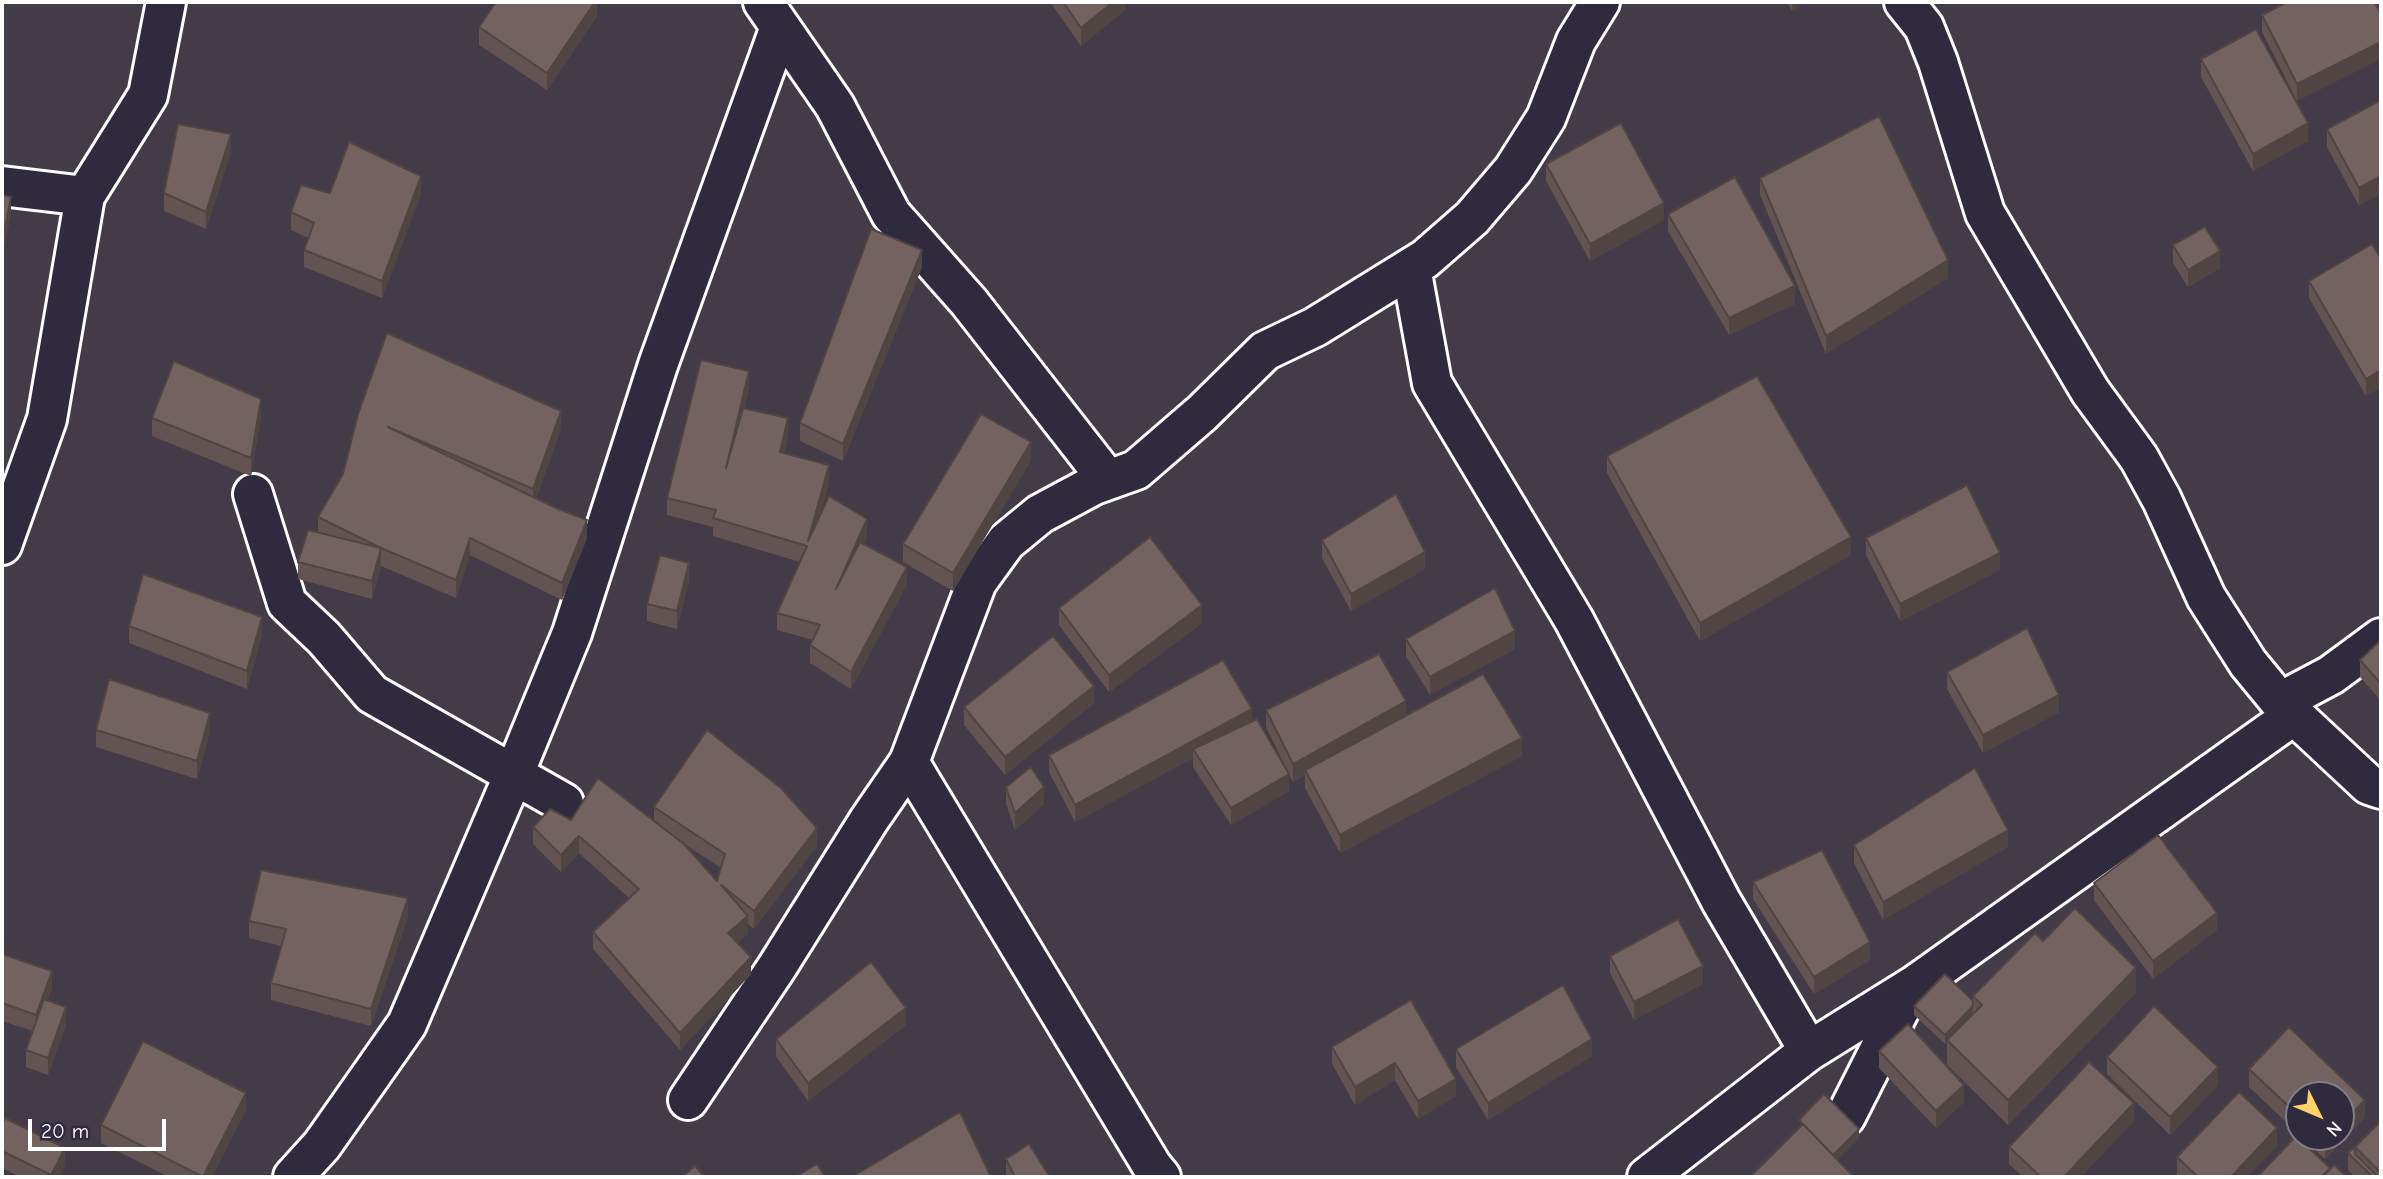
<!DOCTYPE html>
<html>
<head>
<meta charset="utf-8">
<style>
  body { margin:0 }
  #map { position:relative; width:2383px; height:1179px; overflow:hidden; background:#433b48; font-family:"Comic Neue",sans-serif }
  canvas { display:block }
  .frame { position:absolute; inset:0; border:4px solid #fff; pointer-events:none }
  .north { position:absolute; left:2285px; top:1081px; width:70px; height:70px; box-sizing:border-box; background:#2f2a3d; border:2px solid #827f8b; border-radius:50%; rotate:133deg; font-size:19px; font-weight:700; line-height:28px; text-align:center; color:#fff }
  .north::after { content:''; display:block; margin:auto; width:24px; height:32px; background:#ffd166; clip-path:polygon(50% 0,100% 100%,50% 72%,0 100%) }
  .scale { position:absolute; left:28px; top:1119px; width:138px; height:32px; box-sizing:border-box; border:4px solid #fff; border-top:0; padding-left:9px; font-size:21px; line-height:24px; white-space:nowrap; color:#fff; -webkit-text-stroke:5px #2f2a3d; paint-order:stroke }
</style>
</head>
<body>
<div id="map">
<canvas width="2383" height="1179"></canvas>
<div class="frame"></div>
<div class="north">N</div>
<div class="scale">20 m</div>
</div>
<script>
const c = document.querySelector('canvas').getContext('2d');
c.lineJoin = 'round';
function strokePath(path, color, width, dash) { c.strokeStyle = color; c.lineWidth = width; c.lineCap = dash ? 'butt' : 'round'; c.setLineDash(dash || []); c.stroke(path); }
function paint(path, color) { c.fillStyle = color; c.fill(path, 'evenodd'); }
const street = new Path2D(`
  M763,2L835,106L891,214L969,302L1108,480
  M1904,2L1924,27L1938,62L1985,213L2090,391L2139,458L2162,500L2206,597L2248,663L2280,702L2369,785L2381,789
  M2,186L85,196
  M1411,268L1432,383L1574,620L1721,901L1809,1051L1915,985
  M253,494L287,603L324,638L372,694L564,803
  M2,545L47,419L85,196L148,95L166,2
  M2280,702L2331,675L2381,638
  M909,762L1152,1166L1161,1177
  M688,1100L777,967L869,820L909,762L977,582L1006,542L1040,514L1094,485L1136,470L1202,413L1265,351L1315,327L1425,259L1472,218L1513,170L1546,118L1576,41L1600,2
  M1846,1116L1899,1011L1915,985L2294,715
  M293,1177L322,1145L407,1024L514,774L572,633L658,365L780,27
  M1647,1177L1809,1051`);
strokePath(street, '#fff', 44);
strokePath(street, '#2f2a3d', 38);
paint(new Path2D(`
  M597,2V16L547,90L479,45V27Z
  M1050,2H1125V10L1081,46Z
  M1787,2H1806L1792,11Z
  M2379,11L2297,101L2262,32V15Z
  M2201,59L2308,141L2253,171L2201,77Z
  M2381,100L2359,206L2327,147V129Z
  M231,152L206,229L164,211V193Z
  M1546,164L1664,220L1590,261L1546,181Z
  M1760,178L1948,278L1826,354L1760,195Z
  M330,193L421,194L382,298L304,267V250L308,238L291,230V212Z
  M1668,214L1795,304L1729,335L1668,231Z
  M2173,245L2220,268L2188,287L2173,263Z
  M2381,259V387L2366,396L2309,298V281Z
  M922,267L843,461L800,441V423Z
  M749,388L744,409L788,435L784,453L829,483L819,517L867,537L863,544L907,584L851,689L810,663V645L813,640L777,630V613L800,562L713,536V527L667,515V498Z
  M358,414L561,428L536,499L587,538L562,600L470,555L456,598L381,566L372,599L298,579V562L318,532V517L343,474Z
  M261,416L251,476L152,436V418Z
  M1607,456L1851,555L1700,641L1607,473Z
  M1031,460L953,591L903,562V544Z
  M1866,538L2000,570L1900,621L1866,555Z
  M1322,540L1425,569L1351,611L1322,558Z
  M689,580L677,629L647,621V604Z
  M1059,608L1202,623L1109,692L1059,625Z
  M129,626L262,634L247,689L129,643Z
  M1406,639L1515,649L1430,695L1406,656Z
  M2381,640V701L2360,677V660Z
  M1947,672L2059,712L1983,753L1947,689Z
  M1094,703L1005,775L964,725V707Z
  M1266,710L1522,756L1340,853L1305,788V775L1293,782L1289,775V791L1231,825L1193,767V758L1075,822L1049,772V755L1252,722L1286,768L1266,727Z
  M96,730L210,731L197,779L96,747Z
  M1006,787L1044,804L1015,830L1006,804Z
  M654,807L817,846L754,929L748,924V933L737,943L751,974L680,1050L593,949V932L629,898L579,853L561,872L533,844V827L571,820L654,821ZM684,844L721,868L717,881Z
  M1854,845L2008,847L1883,920L1854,863Z
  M1753,882L1870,960L1814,994L1753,899Z
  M2094,883L2217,930L2153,979L2094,900Z
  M408,916L371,1026L271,1000V983L281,946L249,938V921Z
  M2043,941L2136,993L2008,1125L1947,1065V1042L1945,1044L1914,1015V1006L1973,1001V996Z
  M2,954L52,988L47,1000L66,1025L48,1075L26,1067V1050L33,1031L2,1021Z
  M1610,956L1703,984L1634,1020L1610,973Z
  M906,1025L808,1101L776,1056V1039Z
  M1332,1047L1456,1079V1096L1418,1119L1395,1080L1355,1105L1332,1064Z
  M1456,1049L1592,1056L1488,1120L1456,1067Z
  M1879,1051L1964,1102L1936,1128L1879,1068Z
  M2107,1057L2218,1085L2170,1135L2107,1074Z
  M2249,1069L2365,1117L2325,1159L2302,1137H2341L2299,1095V1134L2249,1087Z
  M246,1110L212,1177H169L101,1143V1125Z
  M2134,1121L2080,1177H2023L2009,1164V1147Z
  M2381,1121V1177H2355L2348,1170V1153Z
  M2,1126L65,1165L59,1177H21L2,1168Z
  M2277,1146L2247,1177H2180L2177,1175V1157Z
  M1006,1159L1050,1177H1006Z`), '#635453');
paint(new Path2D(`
  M595,2H597V16L547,90V73Z
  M1113,2H1125V10L1081,46V28Z
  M1792,2H1806L1792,11Z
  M2372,2H2381V10L2372,15Z
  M2381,42V59L2297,101V84Z
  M2308,123V141L2253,171V154Z
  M231,134V152L206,229V212Z
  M421,176V194L382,298V281Z
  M2381,176V194L2359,206V188Z
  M11,197V214L2,260V242Z
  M1664,203V220L1590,261V244Z
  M922,250V267L843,461V444Z
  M2220,251V268L2188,287V270Z
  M1948,260V278L1826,354V336Z
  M1795,286V304L1729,335V318Z
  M2381,370V387L2366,396V379Z
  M749,371V388L726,485V468Z
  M261,399V416L251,476V458Z
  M561,411V428L533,507V489Z
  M788,418V435L780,469V452Z
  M1031,442V460L953,591V573Z
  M829,465V483L808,559V541Z
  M867,519V537L836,606V589Z
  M587,520V538L562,600V583Z
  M1851,537V555L1700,641V623Z
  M470,538V555L456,598V580Z
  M381,548V566L372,599V581Z
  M1425,552V569L1351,611V594Z
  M2000,553V570L1900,621V604Z
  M689,563V580L677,629V611Z
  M907,567V584L851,689V672Z
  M1202,605V623L1109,692V675Z
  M262,617V634L247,689V671Z
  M1515,631V649L1430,695V677Z
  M1094,686V703L1005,775V757Z
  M2059,695V712L1983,753V735Z
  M1406,701V718L1305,770V775L1293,782V764Z
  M1252,709V727L1193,749V758L1075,822V805Z
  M210,713V731L197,779V761Z
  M1522,738V756L1340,853V835Z
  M1289,774V791L1231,825V808Z
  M1044,787V804L1015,830V813Z
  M817,828V846L754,929V911Z
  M2008,830V847L1883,920V902Z
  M579,836V853L561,872V855Z
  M408,898V916L371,1026V1009Z
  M2217,913V930L2153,979V961Z
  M748,916V933L728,951V933Z
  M1870,942V960L1814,994V977Z
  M751,957V974L680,1050V1033Z
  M1703,966V984L1634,1020V1002Z
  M2136,968V993L2008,1125V1100Z
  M52,971V988L36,1032V1015Z
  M1973,1006V1015L1947,1040V1042L1945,1044V1035Z
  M66,1007V1025L48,1075V1058Z
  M906,1008V1025L808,1101V1083Z
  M1592,1039V1056L1488,1120V1103Z
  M1395,1063V1080L1355,1105V1087Z
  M2218,1067V1085L2170,1135V1117Z
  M1456,1079V1096L1418,1119V1101Z
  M1964,1085V1102L1936,1128V1111Z
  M246,1093V1110L212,1177H203Z
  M2365,1100V1117L2325,1159V1141L2329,1137H2341V1125Z
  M2134,1103V1121L2080,1177H2064Z
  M2277,1128V1146L2247,1177H2231Z
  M1859,1129V1138L1833,1164V1155Z
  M65,1148V1165L59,1177H51V1175Z`), '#504543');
const building = new Path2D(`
  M496,2H595L547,73L479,27Z
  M1063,2H1113L1081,28Z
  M2287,2H2375L2381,16V42L2297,84L2262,15Z
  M2256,29L2308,123L2253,154L2201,59Z
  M2381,100V176L2359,188L2327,129Z
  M1879,116L1948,260L1826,336L1760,178Z
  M1621,123L1664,203L1590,244L1546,164Z
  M178,124L231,134L206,212L164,193Z
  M349,142L421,176L382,281L304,250L314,223L291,212L301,185L330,193Z
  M1735,177L1795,286L1729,318L1668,214Z
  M2,195L11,197L2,242Z
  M2205,227L2220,251L2188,270L2173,245Z
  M871,229L922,250L843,444L800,423Z
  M2372,244L2381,259V370L2366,379L2309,281Z
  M387,333L561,411L533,489L388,427L556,508L587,520L562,583L470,538L456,580L381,548L372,581L298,562L308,530L381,548L318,517L343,474L358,414Z
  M701,360L749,371L726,468L743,408L788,418L780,452L829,465L808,541L829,496L867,519L836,589L860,542L907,567L851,672L810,645L820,625L777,613L807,546L713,518L716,510L667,498Z
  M174,361L261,399L251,458L152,418Z
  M1757,376L1851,537L1700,623L1607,456Z
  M981,414L1031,442L953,573L903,544Z
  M1967,485L2000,553L1900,604L1866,538Z
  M1396,494L1425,552L1351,594L1322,540Z
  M1150,537L1202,605L1109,675L1059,608Z
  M660,555L689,563L677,611L647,604Z
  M143,574L262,617L247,671L129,626Z
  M1495,588L1515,631L1430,677L1406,639Z
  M2027,628L2059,695L1983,735L1947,672Z
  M1053,636L1094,686L1005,757L964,707Z
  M2381,640V684L2360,660Z
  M1379,654L1406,701L1293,764L1266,710Z
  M1223,660L1252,709L1075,805L1049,755Z
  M1483,674L1522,738L1340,835L1305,770Z
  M109,679L210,713L197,761L96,730Z
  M1257,719L1289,774L1231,808L1193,749Z
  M707,730L781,788L817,828L754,911L721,885L748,916L728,933L751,957L680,1033L593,932L639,889L579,836L561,855L533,827L550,809L571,820L598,778L684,844L717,881L725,854L654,807Z
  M1031,767L1044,787L1015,813L1006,787Z
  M1975,768L2008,830L1883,902L1854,845Z
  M2158,835L2217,913L2153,961L2094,883Z
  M1822,850L1870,942L1814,977L1753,882Z
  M261,870L408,898L371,1009L271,983L286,929L249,921Z
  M2075,908L2136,968L2008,1100L1947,1040L1982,1005L1973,996L2035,933L2043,941Z
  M1678,919L1703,966L1634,1002L1610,956Z
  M2,954L52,971L36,1015L2,1003Z
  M871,962L906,1008L808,1083L776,1039Z
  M1945,974L1973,1001V1006L1945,1035L1914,1006Z
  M1563,985L1592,1039L1488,1103L1456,1049Z
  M44,999L66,1007L48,1058L26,1050Z
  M1411,1000L1456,1079L1418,1101L1395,1063L1355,1087L1332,1047Z
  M2154,1006L2218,1067L2170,1117L2107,1057Z
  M1908,1024L1964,1085L1936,1111L1879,1051Z
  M2289,1027L2365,1100L2341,1125V1095H2299V1116L2249,1069Z
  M143,1041L246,1093L203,1177L101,1125Z
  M2089,1062L2134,1103L2064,1177H2041L2009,1147Z
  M2239,1092L2277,1128L2231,1177H2198L2177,1157Z
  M1824,1094L1859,1129L1833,1155L1799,1120Z
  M960,1112L991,1177H852Z
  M5,1118L65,1148L51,1175L2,1151V1126Z
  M2381,1121V1173L2355,1147Z
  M1803,1124L1854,1177H1750Z
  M2296,1136L2330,1168L2321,1177H2257Z
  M2321,1137H2329L2325,1141Z
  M1029,1144L1050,1177H1015L1006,1159Z
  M2355,1147V1154L2378,1177H2373L2348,1153Z
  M817,1164L825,1177H795Z
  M2334,1165L2347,1177H2323Z
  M695,1166L705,1177H682Z`);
paint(building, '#736260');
strokePath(building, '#504543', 2);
</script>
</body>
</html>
